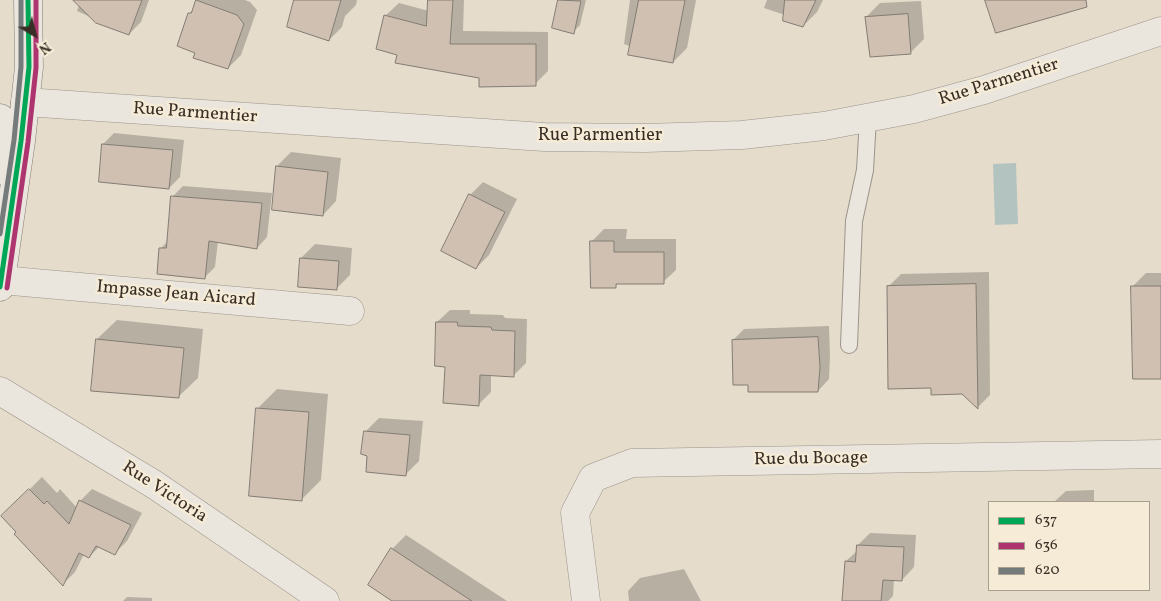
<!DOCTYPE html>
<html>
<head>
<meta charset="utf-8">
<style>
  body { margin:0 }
  #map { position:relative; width:1161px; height:601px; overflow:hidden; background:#e5dccb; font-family:Vollkorn,serif }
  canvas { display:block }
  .legend { position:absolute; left:988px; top:501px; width:162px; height:90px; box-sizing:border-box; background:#f5ebd6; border:1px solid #a99f8f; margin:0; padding:6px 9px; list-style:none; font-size:15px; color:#382e25 }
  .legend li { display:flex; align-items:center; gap:10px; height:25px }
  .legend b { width:25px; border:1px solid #a99f8f }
  .north { position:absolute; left:10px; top:10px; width:50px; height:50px; -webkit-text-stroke:4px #f5ebd6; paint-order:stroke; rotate:143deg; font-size:14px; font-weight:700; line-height:20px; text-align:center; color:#382e25 }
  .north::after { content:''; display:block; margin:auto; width:18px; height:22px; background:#382e25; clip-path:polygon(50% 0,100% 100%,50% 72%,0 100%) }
</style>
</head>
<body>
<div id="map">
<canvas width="1161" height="601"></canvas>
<ul class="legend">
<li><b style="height:6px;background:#00a757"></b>637</li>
<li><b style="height:6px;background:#ae346f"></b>636</li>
<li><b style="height:6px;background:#757a7b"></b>620</li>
</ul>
<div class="north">N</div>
</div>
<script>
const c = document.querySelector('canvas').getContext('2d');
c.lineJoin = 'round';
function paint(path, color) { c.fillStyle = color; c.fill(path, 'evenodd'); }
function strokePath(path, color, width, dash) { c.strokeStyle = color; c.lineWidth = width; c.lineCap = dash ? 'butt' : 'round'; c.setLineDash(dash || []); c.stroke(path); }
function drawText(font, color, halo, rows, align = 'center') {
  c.font = font + ' Vollkorn,serif'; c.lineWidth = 5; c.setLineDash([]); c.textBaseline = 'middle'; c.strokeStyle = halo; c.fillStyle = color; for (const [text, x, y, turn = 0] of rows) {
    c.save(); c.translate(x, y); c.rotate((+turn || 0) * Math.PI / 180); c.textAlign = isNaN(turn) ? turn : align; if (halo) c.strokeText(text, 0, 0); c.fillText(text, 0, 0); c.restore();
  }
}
paint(new Path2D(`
  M1016,163L1018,224L995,225L993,164Z`), '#b3c4c0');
paint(new Path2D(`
  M81,0H149L141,22L129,34L77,11Z
  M198,0H245L250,2L257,10L241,55L228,68L196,53L189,14L194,9Z
  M296,0H357L356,5L345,16L342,27L329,40Z
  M430,0H464L463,31L548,32V71L535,84L480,77L398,54L385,16L399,3L429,11Z
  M559,0H586L580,25L573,32Z
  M630,0H696L687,48L673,62L624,44Z
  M767,0H823L817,12L803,26L785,15L764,8Z
  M921,1L924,39L910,53L866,17L880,3Z
  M114,133L184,140L180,177L169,188L103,144Z
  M291,152L341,158L336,201L323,215L277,166Z
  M483,182L517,199L489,255L476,268L470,195Z
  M183,186L272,193L267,237L257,248L218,241L215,267L204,278L160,249L168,241L172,197Z
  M604,229H627L626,239H676V270L663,282L618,283L615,287L591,242Z
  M315,244L352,248L350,275L336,289L301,258Z
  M989,272L990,395L978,407L963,393L932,387L888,287L901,274Z
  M1146,273H1161V378L1132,287Z
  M450,310H470V314L503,315L505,318L527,319L526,363L513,376L491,374V392L478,405L446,366L437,322Z
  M117,320L203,329L198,378L178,397L97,339Z
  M829,326L830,355L829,379L818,391L750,384L733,340L744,329Z
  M277,389L328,394L321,480L302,499L258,408Z
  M379,418L423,421L419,461L405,475L369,455L365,432Z
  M42,477L57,493L60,489L77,508L80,501L92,489L142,513L127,541L114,554L100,546L89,557L84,554L75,572L63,584L3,516Z
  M1094,490V502H1054L1066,491Z
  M870,533L916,535L914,567L902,580L894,579L893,596L888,601H843L846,561L857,551L858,545Z
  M406,535L507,601H394L392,549Z
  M684,569L701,601H629L628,591L640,578Z
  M127,597L152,598V601H123Z`), '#0003');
const building = new Path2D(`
  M73,0H142L129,35L96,23Z
  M196,0L237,15L244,24L228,69L193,58L195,53L177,46L188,13H191Z
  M294,0H341L329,41L287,27Z
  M428,0H453L450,44H536V86L479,87V78L395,63L397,55L376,49L384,15L426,26Z
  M558,0L581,1L574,34L552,28Z
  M639,0H685L673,63L628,55Z
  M785,0H816L803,27L783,21Z
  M985,0H1086L1087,7L996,33Z
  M908,14L911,54L870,57L865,17Z
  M102,144L173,150L169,189L99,182Z
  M276,166L328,172L323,216L272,210Z
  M469,194L505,212L476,269L441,251Z
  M171,196L262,203L257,249L209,241L205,279L157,274L159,248H166Z
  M590,241H614V252H664V284H616V288H591Z
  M300,258L339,261L337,290L298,287Z
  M976,284L978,409L962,394L931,395V388L888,389L887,286Z
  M1131,286H1161V379H1133Z
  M436,322H457L458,326L491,327L492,330L515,331L514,377L480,375L479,406L443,403L445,367L435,366Z
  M818,337L820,367L818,392H748V385H733L732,340Z
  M96,339L184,348L179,398L91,391Z
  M256,408L309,412L302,501L249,496Z
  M364,431L410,435L406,476L366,472L367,456L361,454Z
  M29,489L44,504L47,501L69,524L79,500L131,525L115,555L96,546L89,558L79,553L63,586L14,534L16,532L1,516Z
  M857,545L904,547L902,581L883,580L881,601H842L845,561L855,562Z
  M391,548L432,575L472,601H392L368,585Z`);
paint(building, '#d0c0b2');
strokePath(building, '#837c73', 1);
const service = new Path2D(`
  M849,345L854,221L865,170L868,118`);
const minor = new Path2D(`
  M25,102L544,137L645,138L742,135L824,126L914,109L984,90L1161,31
  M1,280L350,311
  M0,391L155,485L325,601
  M586,601L575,513L593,478L632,463L1161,454`);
const secondary = new Path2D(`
  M0,118L3,142L11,175
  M0,287L21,141L29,67L28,0`);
strokePath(service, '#9b948a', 18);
strokePath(minor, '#9b948a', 29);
strokePath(secondary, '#837c73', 29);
strokePath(service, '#eae5dd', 16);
strokePath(minor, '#eae5dd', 28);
strokePath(secondary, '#eae5dd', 28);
strokePath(new Path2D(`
  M0,287L21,141L29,67L28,0`), '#00a757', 5);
strokePath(new Path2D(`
  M7,288L28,142L36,68V0`), '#ae346f', 5);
strokePath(new Path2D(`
  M0,234L14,140L21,67V0`), '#757a7b', 5);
drawText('18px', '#382e25', '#f5ebd6', [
  ["Rue Parmentier",999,83,-17],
  ["Rue Parmentier",195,114,4],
  ["Rue Parmentier",600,137],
  ["Impasse Jean Aicard",176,295,5],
  ["Rue du Bocage",811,460,-1],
  ["Rue Victoria",164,493,33]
]);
</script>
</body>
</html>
